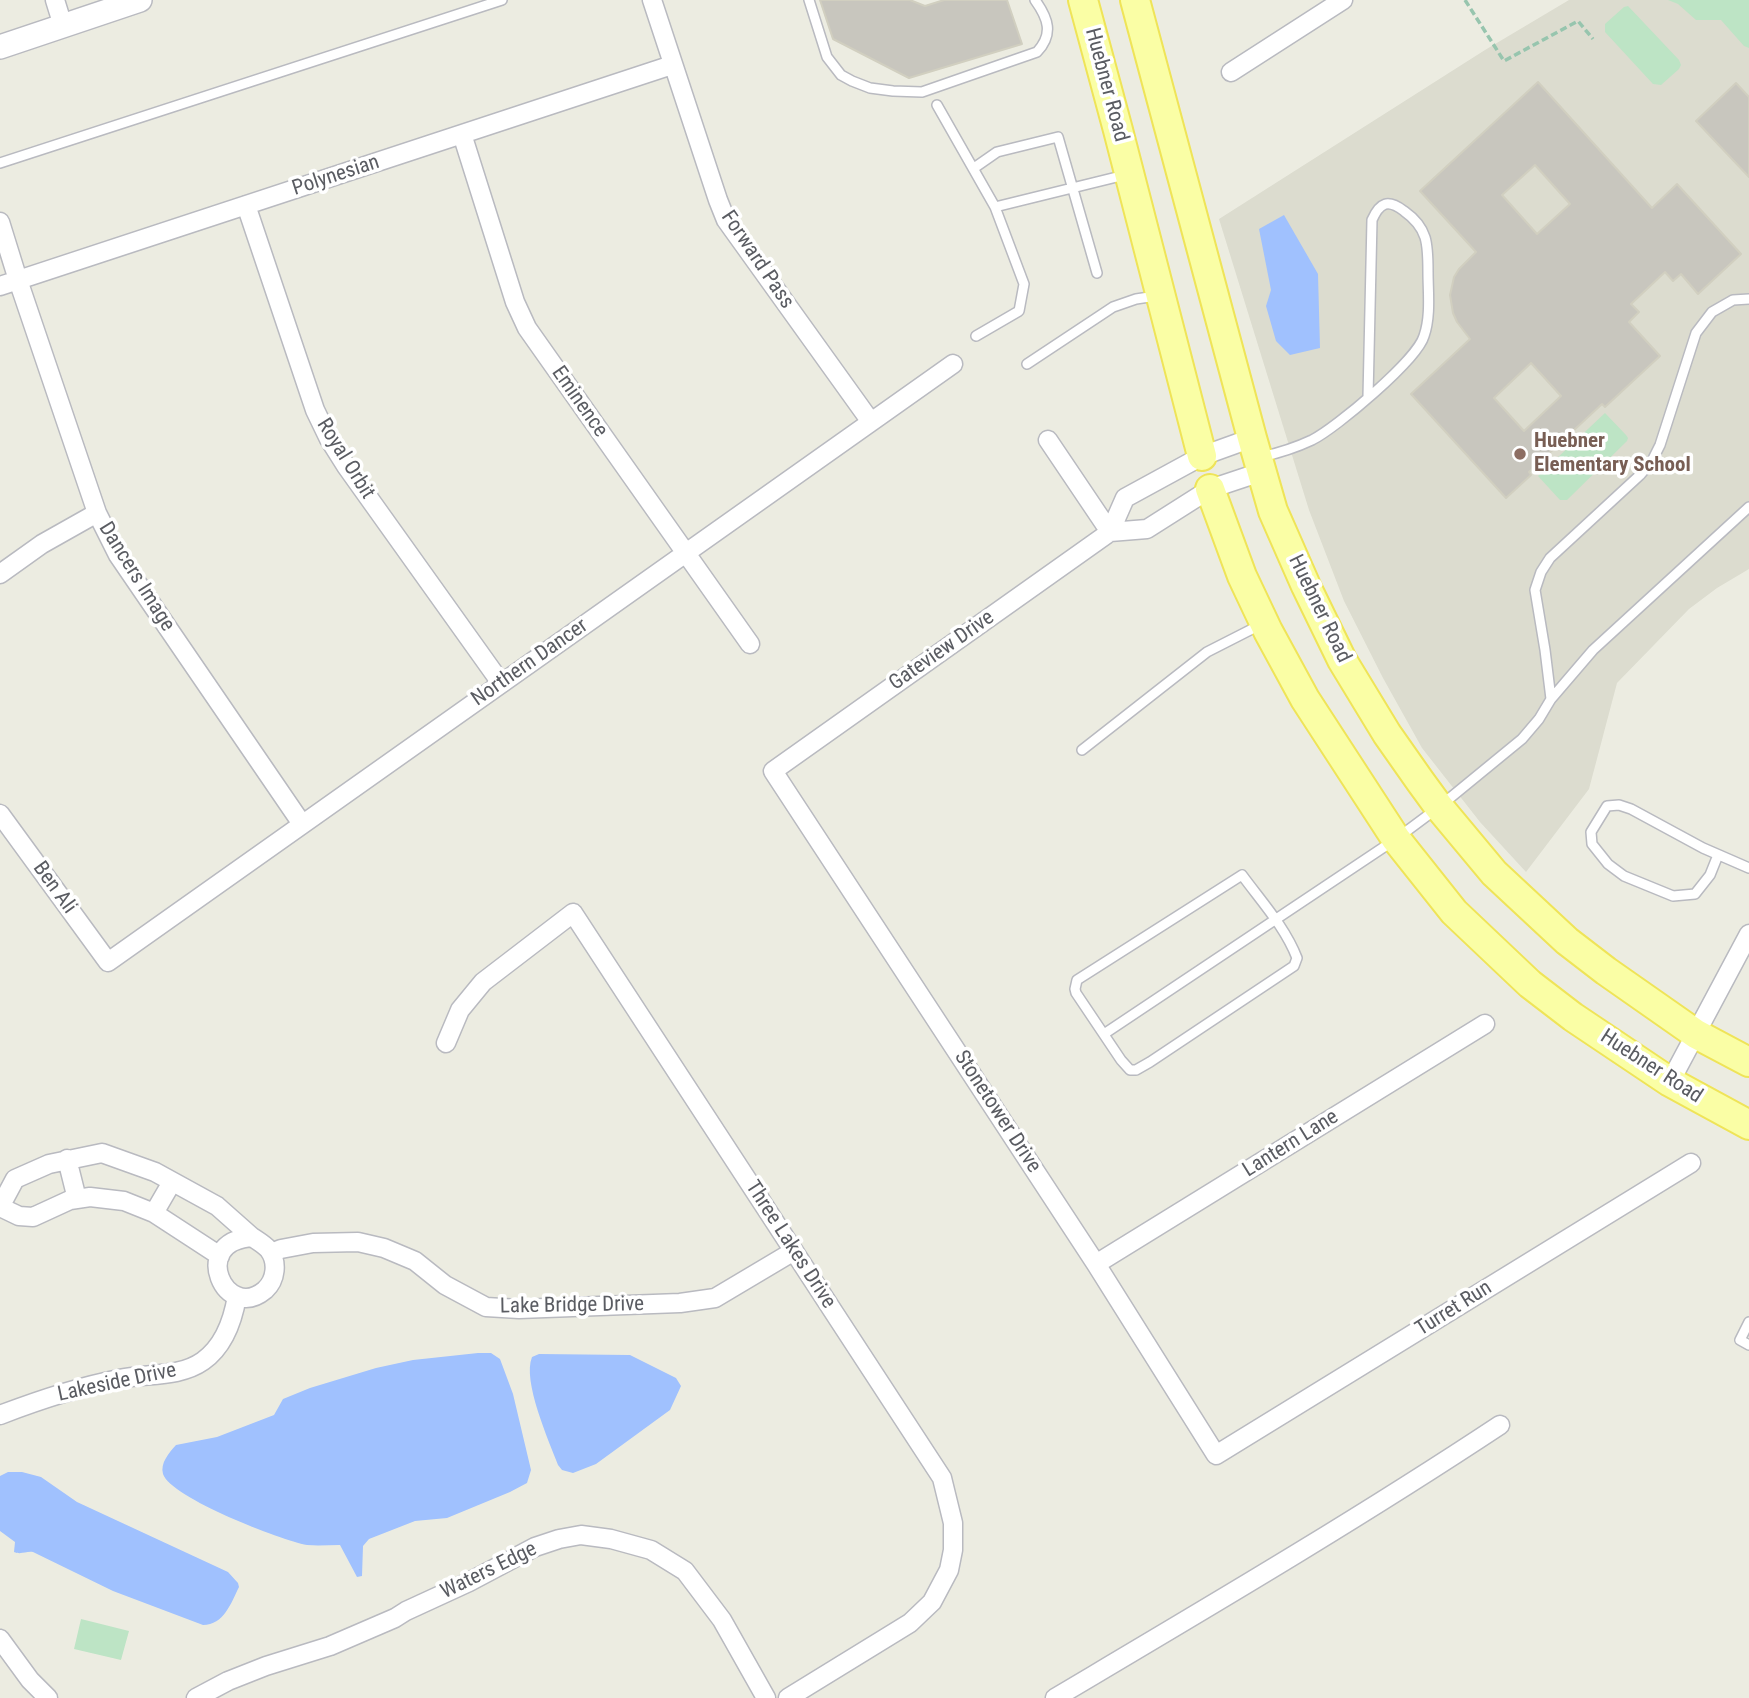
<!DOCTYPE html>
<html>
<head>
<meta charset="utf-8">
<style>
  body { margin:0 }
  canvas { display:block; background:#ecece1 }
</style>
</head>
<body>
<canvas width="1749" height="1698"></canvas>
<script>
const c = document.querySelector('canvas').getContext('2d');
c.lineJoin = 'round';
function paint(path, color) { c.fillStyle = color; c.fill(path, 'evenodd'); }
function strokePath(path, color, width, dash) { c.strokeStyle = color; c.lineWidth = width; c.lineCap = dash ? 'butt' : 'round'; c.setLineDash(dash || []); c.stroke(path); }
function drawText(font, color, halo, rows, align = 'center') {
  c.font = font + ' "Roboto Condensed",sans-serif'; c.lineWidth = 7; c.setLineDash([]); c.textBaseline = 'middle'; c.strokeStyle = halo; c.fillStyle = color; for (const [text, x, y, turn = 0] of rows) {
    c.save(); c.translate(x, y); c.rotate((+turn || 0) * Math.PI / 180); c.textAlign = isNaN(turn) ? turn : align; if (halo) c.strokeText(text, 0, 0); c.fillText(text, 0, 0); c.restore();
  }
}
paint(new Path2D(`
  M1569,0H1749V569L1717,588L1689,609L1617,683L1589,789L1526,872L1480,822L1422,748L1383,678L1344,601L1309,510L1219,219L1485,50Z`), '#dcdccf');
paint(new Path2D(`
  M1668,0H1749V48L1744,46L1721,20H1696L1678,4Z
  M1628,6L1679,60L1681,65L1679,69L1661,85L1653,84L1605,32V24L1624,7Z
  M1605,413L1626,435L1628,438L1627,441L1567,500H1560L1538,476Z
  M81,1619L129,1631L121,1660L74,1649Z`), '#bde4c5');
paint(new Path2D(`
  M1284,215L1318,274L1320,348L1290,355L1276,341L1266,306L1271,290L1259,229Z
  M478,1353H491L500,1359L513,1394L531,1470L527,1483L510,1492L447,1518L415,1521L369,1539L363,1546L362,1576L357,1577L340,1545C329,1545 318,1546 307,1545C281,1540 171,1498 163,1474C160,1463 169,1453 176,1445L217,1437L274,1415L283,1399L310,1388L376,1368L413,1360Z
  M539,1354L630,1355L676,1378L681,1386L670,1410L596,1464L573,1473L562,1470L558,1465C549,1441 522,1381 532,1357Z
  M8,1472H22L41,1477L77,1502L228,1572L238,1583L239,1587C231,1603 224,1625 203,1625L113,1591L33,1552C26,1551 21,1555 14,1552L15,1542L0,1531V1476Z`), '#a0c1fe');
const building = new Path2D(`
  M820,0H910L925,6L944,0H1007L1022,44L909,78L833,39Z
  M1538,82L1652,208L1677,184L1741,254L1698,294L1681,274L1673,281L1665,272L1631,304L1639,312L1629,322L1660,356L1605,407L1602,404L1529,472L1531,475L1506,498L1411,394L1470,339L1457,322L1453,313L1450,295L1454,277L1459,269L1476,252L1420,191ZM1535,165L1570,204L1537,234L1502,195ZM1531,363L1561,396L1524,431L1494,398Z
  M1736,83L1749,97V177L1696,121Z`);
paint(building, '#c8c6be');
strokePath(building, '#d1cfc0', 2);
const service = new Path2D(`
  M809,0L827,57L841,75L852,81L870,88L893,91L922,92L1037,52C1054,34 1048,18 1035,0
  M937,105L995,207
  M0,163L502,0
  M974,168L997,152L1058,137L1097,273
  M976,336L1019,311L1024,284L995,207L1125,175
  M1027,364L1113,307L1136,299L1156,296
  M1261,457C1279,453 1295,448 1312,440C1336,428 1417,360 1424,336C1431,316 1428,292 1428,272C1428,244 1428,228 1404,211C1388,199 1380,202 1372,220L1368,397
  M1551,699L1545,650L1535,590L1541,572L1550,558L1640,475L1652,461L1660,445L1696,333L1712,312L1733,300L1749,299
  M1082,750L1207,652L1260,625
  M1718,855L1710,875L1695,894L1673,896L1624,876L1608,864L1592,844L1591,832L1607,806L1619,805L1631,809L1703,848L1749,868
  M1242,875C1261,901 1285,927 1297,958L1294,966L1150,1062L1136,1070H1130L1121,1060L1076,993L1075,989L1077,980Z
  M1104,1034L1396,839L1439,807L1522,739L1539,719L1551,699L1593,650L1749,507
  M1749,1322L1740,1340L1749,1345`);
const minor = new Path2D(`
  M55,0L63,26
  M652,0L718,200L726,220L871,422
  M1231,72L1343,0
  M462,134L515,302L527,328L750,644
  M246,205L315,410L329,439L346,466L501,683
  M0,222L18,280L97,513L118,555L302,824
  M0,286L672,65
  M1252,438L1202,456L1125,498L1110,532L773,771L1096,1264L1216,1455L1691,1163
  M1048,440L1110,532
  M1110,532L1147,529L1210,489L1261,472
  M0,574L42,544L97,513
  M0,814L108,962L953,364
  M446,1043L460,1010L483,982L573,913L942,1478L953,1523V1550L949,1570L932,1602L910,1623L788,1698
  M1670,1082L1749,934
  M67,1159L77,1199
  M0,1207L15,1179L49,1164L102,1153L155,1172L217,1206L252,1237
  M0,1207L19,1216L33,1217L70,1200L90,1197L124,1201L154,1213L220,1256
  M154,1213L172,1182
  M252,1237C258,1241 265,1245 269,1250C278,1262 276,1280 265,1290C226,1323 188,1242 252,1237Z
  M271,1253L281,1249L313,1243L358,1242L384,1248L415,1261L445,1285L486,1307L519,1309L680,1303L715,1298L794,1251
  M1096,1264L1485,1024
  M0,1415C39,1400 78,1387 119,1379C146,1373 179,1378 203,1361C224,1346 233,1320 237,1296
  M0,1639L30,1680L48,1698
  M196,1698L228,1681L266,1666L330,1646L395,1618L406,1611L469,1582L535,1547L559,1539L581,1535L611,1539L651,1550L685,1571L722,1620L766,1698
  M1055,1698C1205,1609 1355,1521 1500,1425`);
const tertiary = new Path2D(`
  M0,47L140,0`);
const primary = new Path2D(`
  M1083,0L1118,130L1202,456
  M1135,0L1252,438L1273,511L1306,586L1342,660L1387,734L1420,781L1439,807L1494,873L1567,941L1606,971L1696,1034L1749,1062
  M1210,489L1242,576L1268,631L1305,699L1396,839L1454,912L1530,984L1573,1017L1670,1082L1749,1125`);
strokePath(service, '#b9bac0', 12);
strokePath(minor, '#b9bac0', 21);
strokePath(tertiary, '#b9bac0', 26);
strokePath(primary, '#efe458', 32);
strokePath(new Path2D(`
  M1465,0L1504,61L1578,21L1593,39`), '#97c5ae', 3.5, [7, 3.5]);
strokePath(service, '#fff', 9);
strokePath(minor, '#fff', 18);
strokePath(tertiary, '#fff', 23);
strokePath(primary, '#fafea5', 28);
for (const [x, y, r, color] of [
  [1520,454,7,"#8d6e63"]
]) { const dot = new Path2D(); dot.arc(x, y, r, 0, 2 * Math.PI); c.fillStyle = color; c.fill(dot); strokePath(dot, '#fff', 2.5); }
drawText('21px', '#5a5c62', '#fff', [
  ["Huebner Road",1106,85,75],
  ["Polynesian",336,176,-18],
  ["Forward Pass",757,260,56],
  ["Eminence",579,402,55],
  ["Royal Orbit",345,459,58],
  ["Dancers Image",136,577,58],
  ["Huebner Road",1319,609,64],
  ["Gateview Drive",942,651,-35],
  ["Northern Dancer",530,663,-35],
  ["Ben Ali",54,888,54],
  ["Huebner Road",1651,1067,33],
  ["Stonetower Drive",997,1112,57],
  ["Lantern Lane",1291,1144,-32],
  ["Three Lakes Drive",790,1245,57],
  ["Lake Bridge Drive",572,1306,-1],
  ["Turret Run",1454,1309,-32],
  ["Lakeside Drive",117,1383,-12],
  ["Waters Edge",489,1571,-26]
]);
drawText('bold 21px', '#785e54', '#fff', [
  ["Huebner",1534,442],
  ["Elementary School",1534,466]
], 'left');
</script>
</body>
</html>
